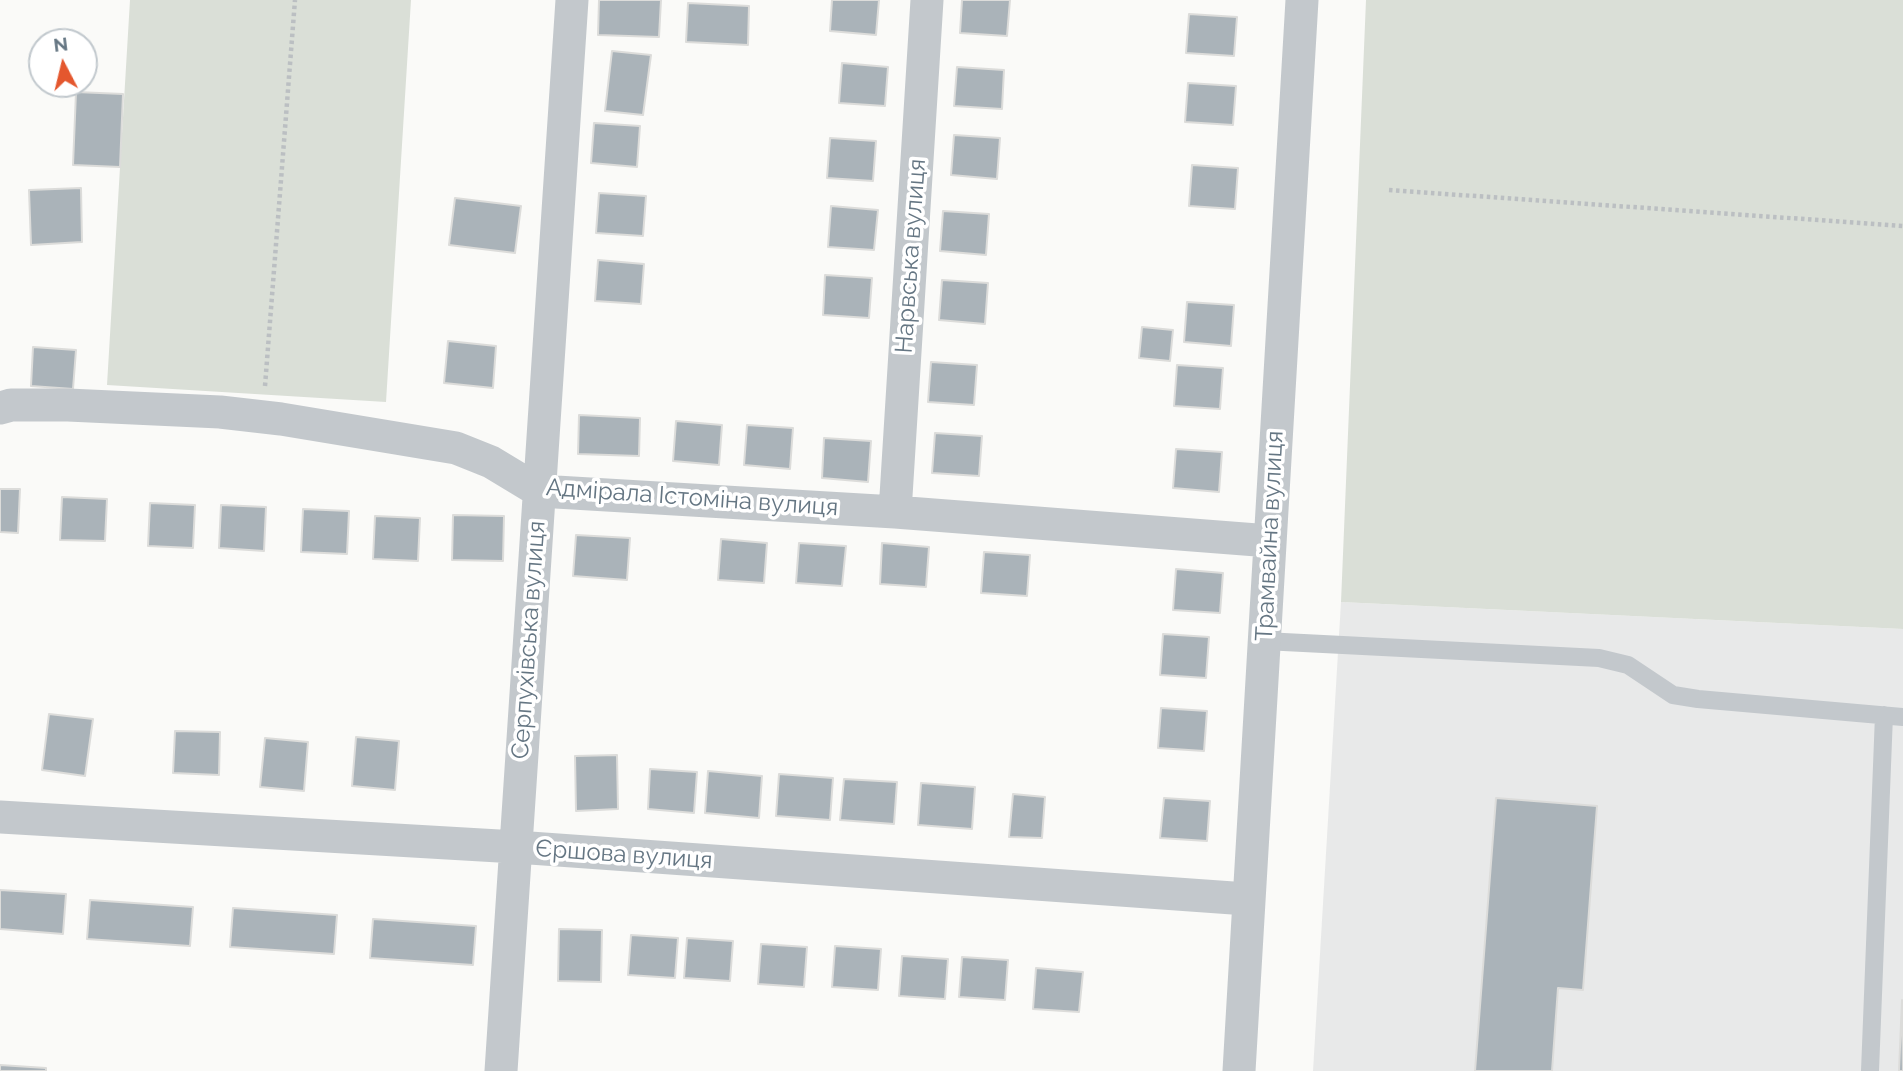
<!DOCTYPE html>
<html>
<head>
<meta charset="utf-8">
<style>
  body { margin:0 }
  #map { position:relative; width:1903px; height:1071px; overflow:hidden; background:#fafaf8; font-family:Raleway,sans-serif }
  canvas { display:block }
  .north { position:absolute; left:28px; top:28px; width:70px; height:70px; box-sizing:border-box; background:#fff; border:2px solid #c1c8cd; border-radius:50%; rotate:353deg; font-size:19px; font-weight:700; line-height:28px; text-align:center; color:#657683 }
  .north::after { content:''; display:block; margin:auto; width:24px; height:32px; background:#e4572e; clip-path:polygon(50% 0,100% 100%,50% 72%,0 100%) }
</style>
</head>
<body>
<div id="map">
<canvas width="1903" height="1071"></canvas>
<div class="north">N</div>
</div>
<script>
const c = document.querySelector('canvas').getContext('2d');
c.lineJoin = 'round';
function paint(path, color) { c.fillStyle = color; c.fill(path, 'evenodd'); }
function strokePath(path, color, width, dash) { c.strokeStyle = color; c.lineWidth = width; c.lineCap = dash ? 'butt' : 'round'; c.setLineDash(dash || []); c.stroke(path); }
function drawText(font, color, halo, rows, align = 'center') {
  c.font = font + ' Raleway,sans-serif'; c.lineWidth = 7; c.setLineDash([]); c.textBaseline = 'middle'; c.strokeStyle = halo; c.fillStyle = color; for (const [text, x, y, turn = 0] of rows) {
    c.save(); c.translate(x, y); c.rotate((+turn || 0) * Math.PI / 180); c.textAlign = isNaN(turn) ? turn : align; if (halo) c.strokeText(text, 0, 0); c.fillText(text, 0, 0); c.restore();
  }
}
paint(new Path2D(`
  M1341,602L1903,629V1071H1313Z`), '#e8e9e9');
paint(new Path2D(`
  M130,0H411L386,402L107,385Z
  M1366,0H1903V629L1341,602Z`), '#dadfd7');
const building = new Path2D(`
  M599,0H661L659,37L598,35Z
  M832,0H879L876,35L830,31Z
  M962,0H1010L1007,36L960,33Z
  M688,3L749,6L748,45L686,42Z
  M1189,14L1237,17L1234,56L1186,53Z
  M612,51L651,55L643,115L605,111Z
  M842,63L888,67L885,106L839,103Z
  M957,67L1004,70L1002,109L954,106Z
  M1188,83L1236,86L1233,125L1185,122Z
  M76,92L123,94L120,167L73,165Z
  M594,123L640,126L637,167L591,163Z
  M954,135L1000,138L997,179L951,175Z
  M830,138L876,141L873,181L827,178Z
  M1192,165L1238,168L1235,209L1189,206Z
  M81,188L82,242L31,245L29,190Z
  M599,193L646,196L643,236L596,233Z
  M455,198L521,206L515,253L449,245Z
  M831,206L878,210L874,250L828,247Z
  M943,211L989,214L986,255L940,251Z
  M598,260L644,264L641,304L595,301Z
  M825,275L872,278L869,318L823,315Z
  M942,280L988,283L985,324L939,320Z
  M1187,302L1234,305L1231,346L1184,342Z
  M1142,327L1173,330L1170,361L1139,358Z
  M448,341L496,346L493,388L444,383Z
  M33,347L76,350L73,389L31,386Z
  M931,362L977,365L974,405L928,402Z
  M1177,365L1223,368L1220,409L1174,406Z
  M579,415L640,418L639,456L578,454Z
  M676,421L722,425L719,465L673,461Z
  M747,425L793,428L790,469L744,465Z
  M935,433L982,436L979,476L932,473Z
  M824,438L871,441L868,482L822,478Z
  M1176,449L1222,452L1219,492L1173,488Z
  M0,489H20L18,533L0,532Z
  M62,497L107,499L105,541L60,540Z
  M150,503L195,505L193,548L148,546Z
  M221,505L266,507L264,551L219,548Z
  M303,509L349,511L347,554L301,552Z
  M453,515L504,516L503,561L452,560Z
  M375,516L420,518L418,561L373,559Z
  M576,535L630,538L627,580L573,576Z
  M721,539L767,543L764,583L718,580Z
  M799,543L846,546L842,586L796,583Z
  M882,543L929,547L926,587L880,584Z
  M984,552L1030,555L1027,596L981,593Z
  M1176,569L1223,573L1220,613L1173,610Z
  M1163,634L1209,637L1206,678L1160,675Z
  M1161,708L1207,711L1204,751L1158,748Z
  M49,714L93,719L85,776L42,770Z
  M175,731L220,732L219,775L173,773Z
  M356,737L399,741L395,790L352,786Z
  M265,738L308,742L304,791L260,787Z
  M617,755L618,809L576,811L575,756Z
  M650,769L697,772L694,813L648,809Z
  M708,771L762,776L759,818L705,813Z
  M779,774L833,778L830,820L776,816Z
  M844,779L897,782L894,824L840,820Z
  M921,783L975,787L972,829L918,825Z
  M1013,794L1045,797L1042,838L1009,837Z
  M1164,798L1210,801L1207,841L1160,838Z
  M1496,798L1597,806L1583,990L1558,988L1552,1071H1475Z
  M0,890L66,894L63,934L0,929Z
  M90,900L193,907L190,946L87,939Z
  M233,908L337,915L334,954L230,947Z
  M373,919L476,926L473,965L370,958Z
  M559,929L602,930L601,982L558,981Z
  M631,935L678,938L675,978L628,975Z
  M687,938L733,941L730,981L684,978Z
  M761,944L807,947L804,987L758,984Z
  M835,946L881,949L878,990L832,987Z
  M902,956L948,959L945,999L899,996Z
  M962,957L1008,960L1005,1000L959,997Z
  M1036,968L1083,972L1079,1012L1033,1009Z
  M1902,1000L1903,1071H1899Z
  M0,1065L46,1068V1071H0Z`);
paint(building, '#aab3b9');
strokePath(building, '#dcdcda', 2);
strokePath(new Path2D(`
  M1389,190L1903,226
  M265,386L295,0`), '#bbbfc2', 4.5, [3.5, 3.5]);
strokePath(new Path2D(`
  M1264,641L1599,658L1628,665L1673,695L1698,699L1903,717
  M1870,1071L1884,715`), '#c3c8cc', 18);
strokePath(new Path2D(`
  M0,408L11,405H68L220,412L281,419L456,448L491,462L539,491L895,512L1270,541
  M895,512L927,0
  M0,817L516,847L1247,899
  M501,1071L572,0
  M1239,1071L1302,0`), '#c3c8cc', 33);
drawText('24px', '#657683', '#fff', [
  ["Нарвська вулиця",911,256,-86],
  ["Адмірала Істоміна вулиця",692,498,4],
  ["Трамвайна вулиця",1270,536,-87],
  ["Серпухівська вулиця",529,640,-86],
  ["Єршова вулиця",624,855,4]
]);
</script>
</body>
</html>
